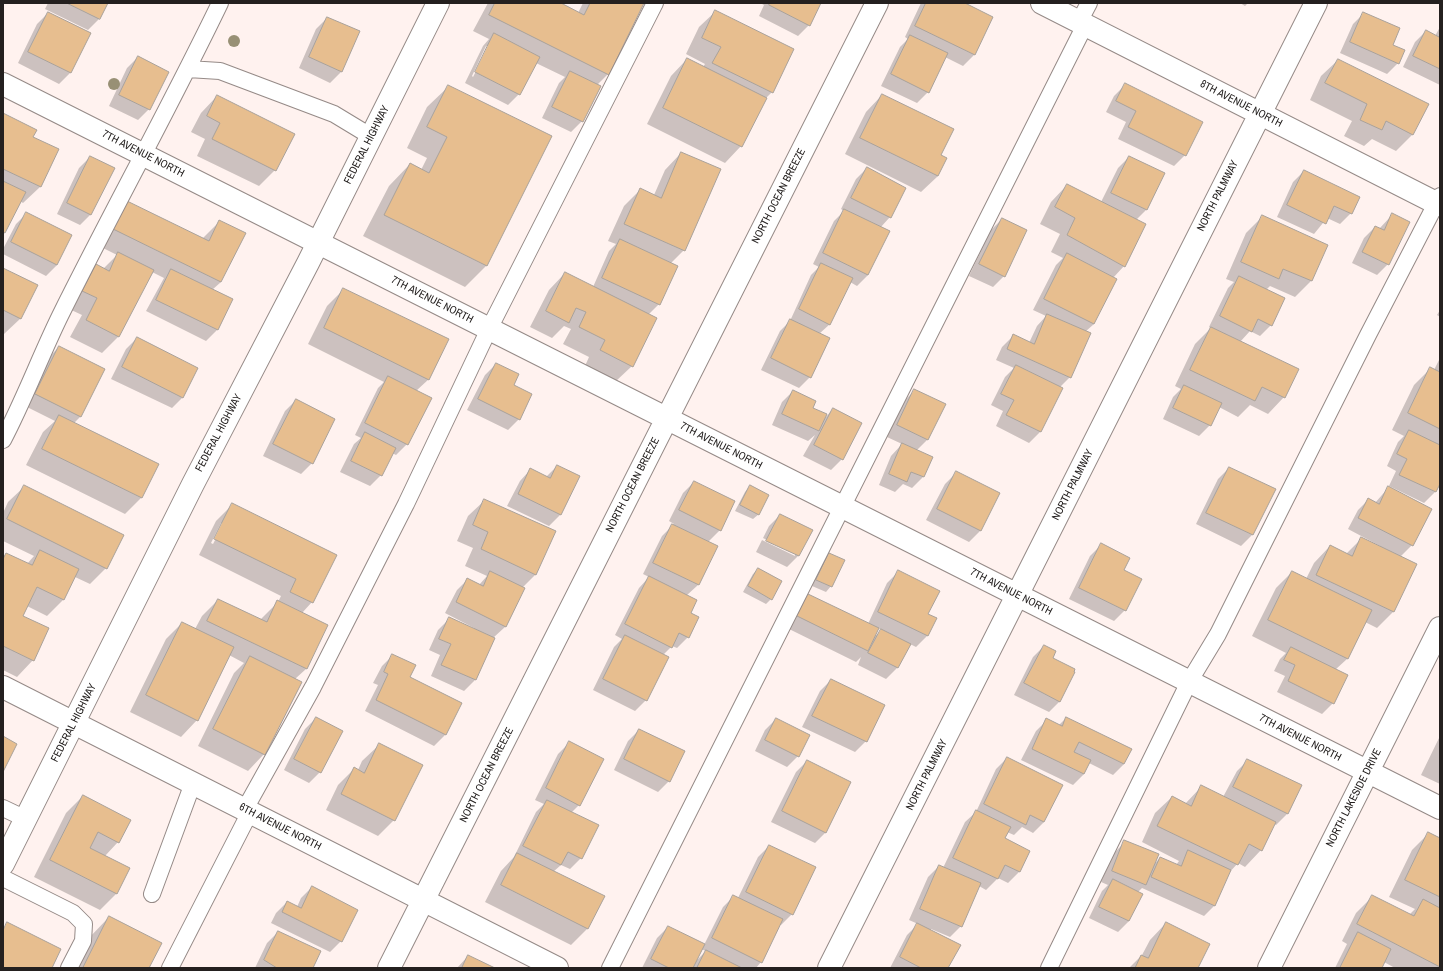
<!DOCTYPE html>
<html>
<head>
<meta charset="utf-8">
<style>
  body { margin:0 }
  #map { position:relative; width:1443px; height:971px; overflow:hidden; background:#fff2ef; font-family:"Archivo Narrow",sans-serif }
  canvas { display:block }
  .frame { position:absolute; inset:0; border:4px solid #24201f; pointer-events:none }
</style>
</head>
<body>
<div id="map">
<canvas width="1443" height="971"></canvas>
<div class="frame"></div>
</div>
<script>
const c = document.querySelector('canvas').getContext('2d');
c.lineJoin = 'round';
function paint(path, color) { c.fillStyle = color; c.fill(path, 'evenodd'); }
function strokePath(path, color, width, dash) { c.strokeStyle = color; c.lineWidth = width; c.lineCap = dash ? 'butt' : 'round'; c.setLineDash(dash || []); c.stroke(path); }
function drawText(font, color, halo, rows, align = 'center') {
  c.font = font + ' "Archivo Narrow",sans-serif'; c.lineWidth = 4; c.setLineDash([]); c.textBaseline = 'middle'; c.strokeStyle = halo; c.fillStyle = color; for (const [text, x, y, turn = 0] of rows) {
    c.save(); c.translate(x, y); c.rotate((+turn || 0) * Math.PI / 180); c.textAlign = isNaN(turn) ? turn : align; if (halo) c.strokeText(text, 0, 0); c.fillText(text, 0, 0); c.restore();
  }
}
paint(new Path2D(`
  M48,3H106L99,19L88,30L45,9Z
  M488,3H558L578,13L583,3H643L608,74L597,85L582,121L571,132L542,118L559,83L565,77L536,63L519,94L508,105L465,83L483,46L489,39L473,31ZM486,46H489L473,77L472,76Z
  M760,3H820L809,25L798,36L759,16L764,5Z
  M921,3H963L992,17L974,55L963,66L945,57L928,92L917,103L881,86L900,47L908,39L905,37Z
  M1240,3H1248L1245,6Z
  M716,11L772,92L765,99L741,146L725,163L647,124L671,76L687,59L703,67L705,64L686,54L699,27Z
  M48,13L90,33L70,73L59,84L18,63L37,24Z
  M1364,13L1398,63L1387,74L1340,53L1353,24Z
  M327,18L341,72L330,83L299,68L316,29Z
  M1440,27V85L1403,67L1415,42L1426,31L1435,36Z
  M138,57L149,109L138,120L109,106L127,68Z
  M1338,60L1413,134L1396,151L1372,139L1364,146L1344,136L1352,121L1310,100L1321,76Z
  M1125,85L1185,155L1174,166L1118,139L1126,122L1106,112L1114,96Z
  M449,86L550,137L486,266L465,287L363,236L389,186L410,164L421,170L427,158L407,148L427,107Z
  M882,95L940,155L938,176L921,192L845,154L866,112Z
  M217,96L275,170L259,186L197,156L205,139L191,132L201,113Z
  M3,114L32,137L58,150L40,187L23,203L20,201L3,234Z
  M681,153L684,250L670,264L659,304L648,315L632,366L615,382L585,366L589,357L563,344L571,329L564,326L552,338L530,327L549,290L565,273L593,287L609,251L616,244L608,241L624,206L640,190L654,195L665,170Z
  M90,157L91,214L80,225L57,214L79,168Z
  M1129,157L1163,174L1146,210L1136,220L1124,266L1113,278L1094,324L1085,332L1070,377L1060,387L1062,388L1040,432L1029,443L996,426L1003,411L991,405L1005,377L1014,368L996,360L1002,347L1013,336L1029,343L1037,326L1046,316L1033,310L1056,265L1063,258L1051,252L1060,234L1040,224L1051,202L1067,185L1101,202L1118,168Z
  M867,168L890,217L880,228L868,275L857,286L850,282L830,324L819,334L810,377L799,388L761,370L780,331L790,321L811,275L819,267L813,264L834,221L844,211L841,209L856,179Z
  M1304,171L1351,213L1340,224L1327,218L1314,234L1277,217L1293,182Z
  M27,213L57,265L46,276L3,254V249L16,224Z
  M1392,215L1388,264L1377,275L1352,263L1364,238L1375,227L1379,229Z
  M1262,217L1311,281L1295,297L1270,286L1266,290L1271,325L1260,336L1250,331L1240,342L1284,397L1268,414L1250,405L1238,417L1219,407L1210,425L1199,436L1163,419L1173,397L1181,389L1175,386L1195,344L1211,328L1209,327L1228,288L1234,282L1226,279L1246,233Z
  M111,218L202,239L219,222L221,282L212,290L232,300L217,330L206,341L146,311L164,278L152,272L118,337L102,353L70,337L82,315L67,308L80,282L96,266L103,269L117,255L97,245Z
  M1002,219L1004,276L993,287L969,276L991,230Z
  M3,269L21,318L4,334H3Z
  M344,289L429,379L416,391L407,444L396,455L392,453L381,475L370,486L340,472L354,444L361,438L355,435L378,388L384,382L308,344L327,306Z
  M1440,310V317L1437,315Z
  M137,338L182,398L172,408L111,379L126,349Z
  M59,347L104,370L80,417L74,423L158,465L141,498L125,514L26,465L43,432L55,421L25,406L48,358Z
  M1440,358V482L1435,492L1424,503L1389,486L1396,471L1387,466L1398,442L1404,436L1392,430L1414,385L1431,368L1434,370Z
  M496,364L513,385L519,419L508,430L467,410L485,375Z
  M915,390L944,404L927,440L916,451L932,458L923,477L912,488L903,484L895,492L879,485L891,456L902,444L887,437L904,401Z
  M793,391L824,419L833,409L842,459L831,470L803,456L815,435L808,441L772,425L782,402Z
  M296,400L312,463L301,474L263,456L285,411Z
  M557,466L579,476L560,515L549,526L507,506L520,481L530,470L546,477Z
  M1229,468L1274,490L1252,535L1241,546L1196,524L1218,479Z
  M956,473L998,494L980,531L969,542L926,520L945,484Z
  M694,482L720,530L708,542L716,546L698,585L686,596L690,614L688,637L677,648L672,646L663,655L646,700L635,711L593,690L614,647L622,639L615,635L639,588L649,577L643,574L662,536L674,524L669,521L683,493Z
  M25,486L106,568L90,584L75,577L64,599L47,616L27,606L22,617L33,660L17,677L3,670V557L6,554L27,564L34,556L3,541V513L8,502Z
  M750,486L759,514L753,519L735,511L745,492Z
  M1388,488L1412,545L1400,557L1416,565L1393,612L1377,628L1365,622L1347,659L1335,670L1333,703L1322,714L1277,692L1285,676L1274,671L1280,659L1286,653L1252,636L1276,588L1292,572L1306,579L1314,563L1330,546L1346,554L1361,539L1380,547V546L1348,529L1358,510L1369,499L1375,503Z
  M485,500L536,574L522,588L524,589L505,627L493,638L475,680L464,691L431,676L440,655L429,650L438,630L449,619L473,629L474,628L445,613L457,590L468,579L479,585L487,576L465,566L473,548L457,541L468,516Z
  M232,505L336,555L312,602L302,613L327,625L306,669L295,679L264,754L248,771L198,746L234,673L244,663L229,655L197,720L181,737L130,712L166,639L182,623L195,629L202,616L218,600L260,620L278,602L281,596L199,555L216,521ZM221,523H224L213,544L211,543Z
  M780,515L811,530L798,556L787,567L756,552L762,540L795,556V554L763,538L769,526Z
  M1101,545L1123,570L1125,610L1114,621L1069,599L1090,556Z
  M829,554L831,586L826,592L812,586L824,560Z
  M758,569L771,599L766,604L743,592L753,574Z
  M898,572L927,614V636L916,647L910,644L897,668L886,679L858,665L861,657L856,662L787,628L798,606L809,595L868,624L887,583ZM878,628L882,630L874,637Z
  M1044,646L1052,658L1060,701L1049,712L1014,695L1033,657Z
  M393,655L445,735L434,746L365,711L378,685L373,683L382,666Z
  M831,680L866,741L855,752L802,727L820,691Z
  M316,718L320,772L309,783L284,770L305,729Z
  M1066,718L1124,764L1113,775L1089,763L1084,774L1073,785L1021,760L1036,731L1047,720L1059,725Z
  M776,719L798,756L787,767L755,751L765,730Z
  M639,730L669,781L658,792L614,770L628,741Z
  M1440,736V784L1421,775Z
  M569,743L579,805L571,813L581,858L570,869L561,865L553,872L588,928L571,945L485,902L501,871L514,857L536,812L544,804L535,800L558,754Z
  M379,745L394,820L378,836L326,810L338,785L354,769L358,770L362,761Z
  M1007,758L1044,822L1033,833L1022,827L1014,835L1007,832L1004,839L1029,851L1019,872L1008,883L998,878L986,890L979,886L961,926L950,937L931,929V931L960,946L947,968H890L907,935L918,924L909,920L928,877L939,866L943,868L965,822L976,812L996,769Z
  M1248,760L1301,786L1287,814L1276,825L1274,824L1261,850L1245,867L1238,863L1228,874L1215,905L1204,916L1142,888L1138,892L1141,894L1129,921L1118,932L1089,918L1102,891L1108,885L1101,882L1114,853L1125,842L1153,865L1160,858L1176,865L1179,861L1142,842L1155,813L1172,797L1185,804L1202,786L1223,797L1237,771Z
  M807,761L826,832L815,843L771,822L796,772Z
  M83,796L118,842L105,856L129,869L116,894L100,910L34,877L66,813Z
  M1428,834L1440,839V968H1395L1384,962L1381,968H1335L1347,944L1342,941L1356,913L1373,896L1409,915L1415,909L1389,897L1412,850Z
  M769,846L792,914L781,925L780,924L761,962L756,968H642L657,938L668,927L704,945L723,907L734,896L738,898L758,857ZM701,949L706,951L695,962Z
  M312,887L341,941L330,952L271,923L276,913L287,902L297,907L301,898Z
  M109,917L148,968H73L88,939Z
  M1166,923L1197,968H1129L1142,955L1150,940Z
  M278,932L312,968H255L267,943Z
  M468,956L492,968H457Z`), '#0003');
const building = new Path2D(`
  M67,3H108L100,19Z
  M495,3H561L584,15L590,3H644L609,75L489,15Z
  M770,3H821L810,26L769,5Z
  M926,3H965L993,17L975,55L915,26Z
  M715,10L794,49L773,93L712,63L721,47L702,38Z
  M48,12L91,33L71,73L28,52Z
  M1363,12L1400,28L1393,45L1405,50L1399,64L1350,42Z
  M327,17L360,31L342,72L309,57Z
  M1426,30L1439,37L1440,35V69L1413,56Z
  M494,33L540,57L520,95L475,72Z
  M910,35L948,53L929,93L891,74Z
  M138,56L169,72L150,110L119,95Z
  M687,58L767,98L742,147L663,108Z
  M1338,59L1429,104L1413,135L1386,121L1382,130L1360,120L1367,104L1325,83Z
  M570,71L601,86L583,122L552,107Z
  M1125,83L1203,122L1186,156L1128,127L1136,111L1116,101Z
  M448,85L552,136L487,266L384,215L410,163L429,173L447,137L427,127Z
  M882,94L954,129L941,155L947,158L938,176L860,138Z
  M217,95L295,134L276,171L212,139L220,123L207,116Z
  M3,113L37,130L33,137L59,149L41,187L3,169Z
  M681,152L721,169L685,251L624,224L640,188L661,198Z
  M90,156L115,168L91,215L67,203Z
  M1129,156L1165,173L1147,210L1111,193Z
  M867,167L906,188L891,218L851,198Z
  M1304,170L1360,197L1352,214L1334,206L1326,224L1287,205Z
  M3,181L26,192L5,233L3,232Z
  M1067,184L1146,224L1125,267L1067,235L1075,218L1055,207Z
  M127,201L209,241L219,220L246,233L221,282L113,229Z
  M844,209L890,231L868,275L823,253Z
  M26,212L72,235L57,265L11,242Z
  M1392,213L1410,222L1389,265L1362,252L1375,226L1384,230Z
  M1262,215L1328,245L1312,281L1283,269L1279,279L1241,262Z
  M1002,218L1027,230L1005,277L979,264Z
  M620,239L678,266L660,305L602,278Z
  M118,252L154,270L119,337L86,320L97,298L82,291L96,264L109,271Z
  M1067,253L1117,279L1094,324L1044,299Z
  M821,263L853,278L830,325L799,309Z
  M3,268L38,285L21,319L3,310Z
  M171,269L233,299L218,330L156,300Z
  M565,272L657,318L633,367L600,350L605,340L579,327L586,312L576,308L569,323L546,311Z
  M1239,276L1285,298L1272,326L1258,319L1252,332L1220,316Z
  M343,288L449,339L429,380L324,328Z
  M1047,314L1091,333L1071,378L1007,349L1013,334L1034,344Z
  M790,319L830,338L811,378L771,358Z
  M1211,327L1299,369L1285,398L1262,387L1255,401L1190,370Z
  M137,337L198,368L183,398L122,367Z
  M59,346L105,369L81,417L35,394Z
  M496,363L519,374L514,385L532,394L520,420L478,399Z
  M1016,365L1063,388L1041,432L1006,415L1014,400L1001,394Z
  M1430,367L1440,372V429L1408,413Z
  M388,376L432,398L408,445L365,423Z
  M1184,385L1222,403L1211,426L1173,408Z
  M914,389L946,404L928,440L897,425Z
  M793,390L816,401L813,408L827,414L819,431L782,414Z
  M296,399L335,419L313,464L273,444Z
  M833,408L862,423L843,460L814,445Z
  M59,415L159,464L142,498L42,449Z
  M1409,430L1440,445V484L1436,492L1399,475L1407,459L1397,454Z
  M365,432L396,448L382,476L351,461Z
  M902,443L933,457L924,477L911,472L907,482L889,474Z
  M557,465L580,476L561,515L518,494L530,468L550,478Z
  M1229,467L1276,489L1253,535L1206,513Z
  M956,471L1000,493L981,531L937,509Z
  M694,481L735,501L721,531L679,510Z
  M24,485L124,535L107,569L7,519Z
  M750,485L769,495L759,515L740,505Z
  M1388,486L1432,509L1413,546L1358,518L1368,498L1379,504Z
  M484,499L556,531L536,575L481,549L488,532L473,525Z
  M232,503L337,555L313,603L290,592L296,579L214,539Z
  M780,514L813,530L799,556L766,541Z
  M672,524L718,546L699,585L653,563Z
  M1361,537L1417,564L1394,612L1316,575L1330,545L1352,556Z
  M1101,543L1130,558L1124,570L1142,579L1126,611L1079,588Z
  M40,550L79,569L64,600L37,587L23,616L49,628L34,661L3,646V559L6,553L32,565Z
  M829,553L845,560L832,587L816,580Z
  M758,568L782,581L772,600L748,586Z
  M898,570L940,591L928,614L937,618L928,636L878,612Z
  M490,571L525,588L506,627L456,602L467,578L483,586Z
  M1292,571L1372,610L1348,659L1268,620Z
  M649,576L697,600L691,613L699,617L689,638L679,633L672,648L625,624Z
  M808,594L879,628L868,651L797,616Z
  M218,599L267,622L277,600L328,625L307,669L207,621Z
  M449,617L495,638L476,680L441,665L451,644L439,639Z
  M182,622L234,647L198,721L146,695Z
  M881,629L911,644L898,668L868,653Z
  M625,635L669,657L647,701L603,679Z
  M1044,645L1056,651L1053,658L1075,669L1074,672H1075L1060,702L1024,683Z
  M1291,647L1348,675L1334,704L1288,681L1295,665L1284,660Z
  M392,654L416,665L410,677L462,703L446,735L376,700L388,674L384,672Z
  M250,656L302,682L265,755L213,729Z
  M831,679L885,705L867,742L812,716Z
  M316,717L343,731L321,773L294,759Z
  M1066,717L1132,749L1124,764L1079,742L1074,752L1091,760L1084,774L1032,749L1046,718L1062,726Z
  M776,718L810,735L799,757L765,740Z
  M639,729L685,751L670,782L624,759Z
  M3,736L17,744L3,772Z
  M569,741L604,759L580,806L546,788Z
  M379,743L423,765L395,821L341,794L354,767L364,773Z
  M1007,757L1063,785L1044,822L1030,815L1026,825L984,804Z
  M1247,759L1302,785L1288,814L1233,787Z
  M807,760L851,782L826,833L782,811Z
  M1201,785L1276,822L1262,851L1249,844L1238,865L1157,826L1172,796L1191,806Z
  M83,795L131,820L119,843L98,832L90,848L130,868L117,894L50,860Z
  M547,800L599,825L582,859L568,852L561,865L523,846Z
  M976,810L1011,827L1005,838L1030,851L1020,872L1005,865L998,879L953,858Z
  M1428,832L1440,838V897L1405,880Z
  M1124,840L1159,854L1146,885L1112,871Z
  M769,845L816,867L793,915L746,892Z
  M1188,850L1231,870L1215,906L1151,877L1160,857L1181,866Z
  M517,853L605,896L588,929L501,885Z
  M939,865L981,883L962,927L920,909Z
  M1113,879L1143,894L1129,921L1099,907Z
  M312,886L358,910L342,942L282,912L287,901L301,908Z
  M733,895L783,919L762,963L712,938Z
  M1372,895L1414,916L1423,899L1440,908V967L1357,924Z
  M109,916L162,943L149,968H83Z
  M7,922L61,949L52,968H3V931Z
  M1166,922L1210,944L1198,968H1135L1141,955L1148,958Z
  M917,923L961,945L948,968H921L900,957Z
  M668,926L705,944L693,968H669L651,959Z
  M278,931L321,951L313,968H277L264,960Z
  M1358,932L1391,949L1382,968H1340Z
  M706,950L742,968H697Z
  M468,955L495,968H462Z`);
paint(building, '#e7be8f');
strokePath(building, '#a9a19a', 1);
const service = new Path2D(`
  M1079,22L1089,3
  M188,69L220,71L334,114L372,137
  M3,440C24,400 40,357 60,316C112,211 169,109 220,3
  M3,808L26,819
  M245,809L313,687L406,504L489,329L655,3
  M3,878L73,913L84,924L83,941L69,968
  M152,894L193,783
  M170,968L250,812
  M610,968L1085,25
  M1049,968L1189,682L1218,634L1244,582L1368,335L1440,196`);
const minor = new Path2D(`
  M1042,3L1440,205
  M3,84L1440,808
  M3,687L557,968
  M389,968L877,3
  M829,968L1316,3
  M1269,968L1440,628`);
const secondary = new Path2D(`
  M3,864L193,484L308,263L438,3`);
strokePath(service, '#958a87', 18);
strokePath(minor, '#958a87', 24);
strokePath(secondary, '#958a87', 24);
strokePath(service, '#fff', 16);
strokePath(minor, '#fff', 22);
strokePath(secondary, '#fff', 22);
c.fillStyle = '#989075';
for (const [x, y] of [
  [234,41],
  [114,84]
]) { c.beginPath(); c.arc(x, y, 6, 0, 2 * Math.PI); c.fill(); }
drawText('11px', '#24201f', '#fff', [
  ["8TH AVENUE NORTH",1241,104,27],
  ["FEDERAL HIGHWAY",367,145,-63],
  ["7TH AVENUE NORTH",143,154,27],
  ["NORTH OCEAN BREEZE",779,196,-63],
  ["NORTH PALMWAY",1218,196,-63],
  ["7TH AVENUE NORTH",432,300,27],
  ["FEDERAL HIGHWAY",219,433,-62],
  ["7TH AVENUE NORTH",721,446,27],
  ["NORTH OCEAN BREEZE",633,485,-63],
  ["NORTH PALMWAY",1073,485,-63],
  ["7TH AVENUE NORTH",1011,592,27],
  ["FEDERAL HIGHWAY",74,723,-63],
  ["7TH AVENUE NORTH",1300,738,27],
  ["NORTH OCEAN BREEZE",487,775,-63],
  ["NORTH PALMWAY",927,775,-63],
  ["NORTH LAKESIDE DRIVE",1354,798,-63],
  ["6TH AVENUE NORTH",280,827,27]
]);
</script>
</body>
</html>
